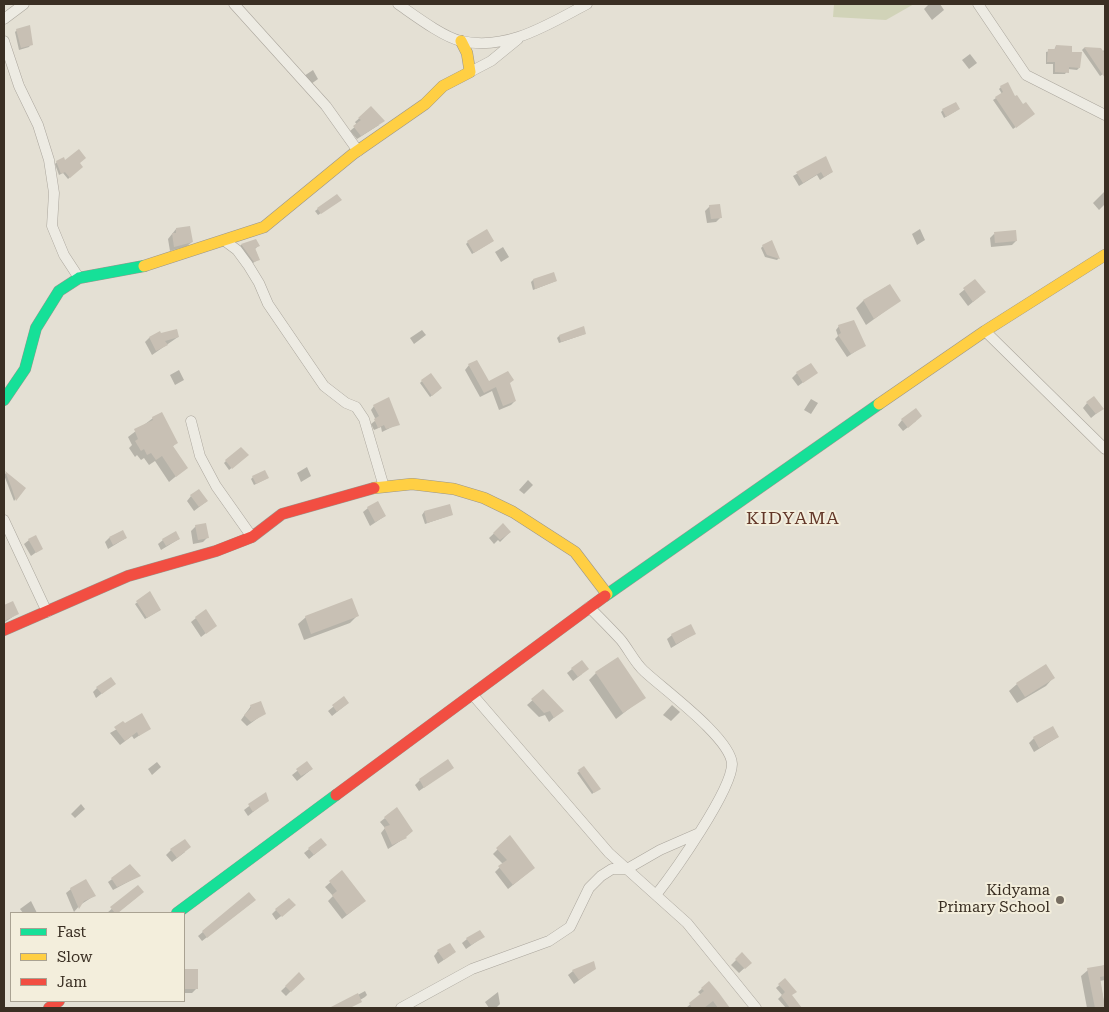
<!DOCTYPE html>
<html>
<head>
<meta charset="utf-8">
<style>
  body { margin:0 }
  #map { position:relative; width:1109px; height:1012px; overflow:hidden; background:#e4e0d4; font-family:"Roboto Serif",serif }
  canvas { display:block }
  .frame { position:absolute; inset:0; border:5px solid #3a2f23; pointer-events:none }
  .legend { position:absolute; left:10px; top:912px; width:175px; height:90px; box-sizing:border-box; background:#f3eedc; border:1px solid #a9a292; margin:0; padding:6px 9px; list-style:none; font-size:15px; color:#3a2f23 }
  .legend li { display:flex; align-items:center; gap:10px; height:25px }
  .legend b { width:25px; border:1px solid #a9a292 }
</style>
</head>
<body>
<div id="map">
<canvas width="1109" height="1012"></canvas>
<div class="frame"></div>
<ul class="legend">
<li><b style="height:6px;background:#16e098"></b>Fast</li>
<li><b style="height:6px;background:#ffcf43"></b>Slow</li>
<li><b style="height:6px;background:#f24e42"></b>Jam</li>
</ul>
</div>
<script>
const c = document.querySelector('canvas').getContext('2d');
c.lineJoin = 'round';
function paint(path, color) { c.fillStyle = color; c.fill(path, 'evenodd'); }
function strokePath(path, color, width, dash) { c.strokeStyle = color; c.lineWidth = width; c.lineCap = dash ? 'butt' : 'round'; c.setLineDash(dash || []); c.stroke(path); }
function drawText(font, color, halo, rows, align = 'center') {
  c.font = font + ' "Roboto Serif",serif'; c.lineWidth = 4; c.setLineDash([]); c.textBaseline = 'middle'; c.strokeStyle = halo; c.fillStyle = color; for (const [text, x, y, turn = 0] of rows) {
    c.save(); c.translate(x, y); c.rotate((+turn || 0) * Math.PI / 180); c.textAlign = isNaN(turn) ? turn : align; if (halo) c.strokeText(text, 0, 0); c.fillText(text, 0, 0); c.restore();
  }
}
paint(new Path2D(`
  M834,4H914L886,20L833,17Z`), '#d1d3b8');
paint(new Path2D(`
  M929,4H940L944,10L932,20L924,9Z
  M17,30L31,44L29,47L19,50L15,32Z
  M1056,46L1070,53L1079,68L1077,70L1068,69L1065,74H1053V64H1046V52L1054,50Z
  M1084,48L1103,51L1105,49V73L1100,76L1082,50Z
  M970,54L977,63L969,69L962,60Z
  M313,70L318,79L311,84L304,76Z
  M1001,87L1031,116L1013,129L993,100L1002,94L999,89Z
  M371,108L379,125L357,139L350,131L357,125L355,122Z
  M943,110L956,111L944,118L941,112Z
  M825,158L832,172L820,180L817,175L799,186L793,176Z
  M57,162L78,163L81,167L68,179L63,173L59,175L55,164Z
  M1105,191V204L1099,210L1093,203Z
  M337,195L338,202L318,215L315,211Z
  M710,206L721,217L716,222L707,223L705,211Z
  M176,229L192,242L187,246L170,251L168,239Z
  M920,229L925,240L917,245L912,234Z
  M994,234L1016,241L1012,245L991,247L990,238Z
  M256,240L258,246L255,249L259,259L250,265L238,249L241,245Z
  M493,241L472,254L466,244L468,242Z
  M763,246L779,258L777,260L765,257L761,248Z
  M503,247L509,257L501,262L495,252Z
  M533,280L556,281L533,290L531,282Z
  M975,281L979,297L968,306L959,294Z
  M889,285L899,301L866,325L856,308L863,301Z
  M839,326L865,345L847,357L835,339L838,336L836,330Z
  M422,330L426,335L414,344L410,338Z
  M160,334L178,337L152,355L145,342L149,338Z
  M585,334L559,343L557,338L559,336Z
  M469,365L488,383L509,384L515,401L511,405L499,410L492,391L480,397L465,370Z
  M179,370L184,380L175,385L170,375Z
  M797,373H816L798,386L792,378Z
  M422,381L439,390L430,397L420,383Z
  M811,399L818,403L811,414L804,410Z
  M1087,403L1102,409L1091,418L1083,408Z
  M374,406L398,424L382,432L381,427L374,430L371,424L376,420L371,410Z
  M153,418L176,443L172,447L186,468L169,482L155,461L149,465L144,458L141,460L137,455L135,457L129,448L132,445L128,437Z
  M902,420L916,421L903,431L898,425Z
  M245,457L229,470L224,463L226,461Z
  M307,467L311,476L301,482L297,473Z
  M6,473L24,488L14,501L4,475Z
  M253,477L268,478L254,485L251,479Z
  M528,480L533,485L524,494L519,490Z
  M191,496L207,501L194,511L187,501Z
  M368,508L385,516L370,526L363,512Z
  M424,512L451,515L425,524L422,515Z
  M503,525L510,532L500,542L498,540L494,544L489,538Z
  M196,526L207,538L203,542L193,544L191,531Z
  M109,538H126L108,549L105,542Z
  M179,539L161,550L158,544L163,540Z
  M29,540L42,548L31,556L24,544Z
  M150,593L160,610L145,619L135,604Z
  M5,606L17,614L5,622L4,619Z
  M358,615L350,623L304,640L298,624L306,617Z
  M196,618L215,626L201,637L191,622Z
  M694,634L671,648L667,639L672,635Z
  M572,669L582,674L573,681L567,673Z
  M596,673L644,697L616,719L589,680Z
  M1053,678L1046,686L1017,703L1009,691L1017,684Z
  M114,684L96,698L93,692L97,688Z
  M543,691L557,715L549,722L545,715L539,717L527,705Z
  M344,698L348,703L332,716L328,711Z
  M672,705L680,712L671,721L663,715Z
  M251,706L265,713L247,726L241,720Z
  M124,725L149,729L134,739L132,736L120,745L110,733Z
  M1058,737L1034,752L1029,743L1034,738Z
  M157,762L161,767L152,775L148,769Z
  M307,763L312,769L297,781L292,775Z
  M584,767L597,790L592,794L577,773Z
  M452,768L419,791L415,785L420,780Z
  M265,794L268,800L248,816L244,810Z
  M81,804L85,809L75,818L71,814Z
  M385,818L405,838L388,849L381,833L385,828L380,822Z
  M510,837L529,872L508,889L495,872L503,864L493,854Z
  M309,849L320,850L309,859L304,853Z
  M171,850L185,852L172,862L166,855Z
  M130,866L139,876L113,890L108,882Z
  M342,872L360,905L342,919L328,901L333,896L325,887Z
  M137,887V897L117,913H107Z
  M71,889L94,896L80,905L74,912L66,893Z
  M249,894L250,904L202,941L198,936Z
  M31,901L37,913H23L20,909Z
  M276,910H289L276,920L272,914Z
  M483,937L466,949L462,943L467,939Z
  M438,951L455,952L438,964L434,956Z
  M742,954L750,963L739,973L731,965Z
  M1105,965V980L1100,981L1105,1008H1087L1081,976L1088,970Z
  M594,969L574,984L568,975L573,971Z
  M184,970H197V988L192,993H184Z
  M299,974L303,979L286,996L281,991Z
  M785,980L791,996L801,1008H786L778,999L782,995L776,988Z
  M709,983L728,1008H686L701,995L698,992Z
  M365,991L367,995L365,997L347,1008H334Z
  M498,992L500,1004L496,1008H489L485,1002Z`), '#0003');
paint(new Path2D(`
  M30,25L33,45L21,48L16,29Z
  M1056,45L1072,46V52H1082L1080,68L1069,67V73L1055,72V62H1047L1048,49H1055Z
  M1084,47L1101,48L1105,54V78Z
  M1008,82L1015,96L1017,95L1023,104L1026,102L1035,114L1016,128L995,97L1003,92L1000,86Z
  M956,102L960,109L946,117L942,109Z
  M371,106L385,121L361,136L353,126L361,120L358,118Z
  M79,149L86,158L80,163L83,167L70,178L65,172L61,174L56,161L64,157L65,160Z
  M826,156L833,172L824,177L821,172L803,183L796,172Z
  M337,194L342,200L321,214L317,208Z
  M720,204L722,218L711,219L709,205Z
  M190,226L193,242L174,247L172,233H176V228Z
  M487,229L494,241L474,253L467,241Z
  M1016,230L1017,241L995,243L994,232Z
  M256,239L260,246L255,248L260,260L254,262L241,244Z
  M772,240L780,259L767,255L762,245Z
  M554,272L557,281L535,289L533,279Z
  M975,279L986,292L973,302L963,288Z
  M890,284L901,301L874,319L863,300Z
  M854,320L866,346L851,354L838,335L841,333L838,325Z
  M584,326L586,334L561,342L559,335Z
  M177,329L179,337L165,341L168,345L156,351L149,337L160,331L161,333Z
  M477,360L489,381L508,371L514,380L510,383L516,401L503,406L496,387L484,393L468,364Z
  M811,363L818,373L803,383L796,372Z
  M431,373L442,388L432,396L421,380Z
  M1094,396L1104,409L1096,414L1086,402Z
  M389,397L400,425L386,429L384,425L378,428L374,419L379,416L373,405Z
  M916,408L922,416L908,428L901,419Z
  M162,412L178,443L173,446L188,468L176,477L162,456L156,460L151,453L147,455L144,449L141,451L135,441L138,439L134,429L153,420L152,417Z
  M241,447L249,455L232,469L225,460Z
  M265,470L269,478L256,484L252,476Z
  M5,471L26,488L16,501L12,489Z
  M199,489L208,501L199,507L190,495Z
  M378,501L386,516L375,522L367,507Z
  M450,504L453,515L427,523L424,511Z
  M206,523L209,538L198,540L195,525Z
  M503,523L511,532L500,540L493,533Z
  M123,530L127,538L113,545L109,537Z
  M176,531L180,539L166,546L162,539Z
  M36,535L43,549L36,553L28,539Z
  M150,591L161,610L147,618L136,601Z
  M352,598L359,616L311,634L305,616Z
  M13,601L19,614L4,621V605Z
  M206,609L217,626L206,634L195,617Z
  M691,624L696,634L676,644L671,634Z
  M618,657L646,698L623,713L595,672Z
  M582,660L589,669L578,677L571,668Z
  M1046,664L1055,678L1025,697L1016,683Z
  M111,677L116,684L102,694L96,687Z
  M543,689L564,711L554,718L550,711L544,713L531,699Z
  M344,696L349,703L337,712L332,705Z
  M261,701L266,714L251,722L244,715L251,708L250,705Z
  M142,713L151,729L139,736L137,732L125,741L114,727L123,721L125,723Z
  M1053,726L1059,737L1039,748L1033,737Z
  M448,759L454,768L424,788L419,779Z
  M307,761L313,769L301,776L296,769Z
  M584,766L601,789L594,793L578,770Z
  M266,792L269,801L253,812L248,804Z
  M397,807L413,831L406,837L407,838L392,845L384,827L390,825L384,817Z
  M510,835L535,868L513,885L498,866L507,860L496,848Z
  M321,838L327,845L314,855L308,848Z
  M185,839L191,847L177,858L170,849Z
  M130,864L141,876L117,887L111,878Z
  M342,870L366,901L347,915L332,895L337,891L329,881Z
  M86,879L96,896L84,901L79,909L70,888Z
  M138,885L144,892L118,913H115L110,907Z
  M249,892L256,900L207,938L202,931Z
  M289,898L296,905L282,917L275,909Z
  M480,930L485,937L471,945L466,938Z
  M450,943L456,952L444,960L437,950Z
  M742,952L752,963L745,969L735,959Z
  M594,961L596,969L579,980L572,970Z
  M1105,965V976L1100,977L1105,1008H1095L1087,968Z
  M184,969H198V989H184Z
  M299,972L305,979L291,992L285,986Z
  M785,978L797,992L792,995L802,1008H790L781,996L785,992L778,984Z
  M709,981L719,993L730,1008H718L713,1001L704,1008H692L689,1003L704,991L701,988Z
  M358,993L362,1002L350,1008H329Z`), '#c8c0b4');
const street = new Path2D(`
  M234,4L326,106L358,151
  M398,4C414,15 443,37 461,41C508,51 547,25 587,4
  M978,4L1026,75L1105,115
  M4,19L24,4
  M4,41L19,86L38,125L49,160L54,193L52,226L64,255L79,278
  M470,72L491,61L518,39
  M225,241L237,250L248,265L259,283L268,304L324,386L346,403L356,407L364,419L384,487
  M985,331L1105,449
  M191,421L200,456L216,486L252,537
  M4,520L47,612
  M589,607C600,618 611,629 621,640C629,650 635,663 644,671C663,689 731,738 732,764C732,790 674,872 656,895
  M472,694L609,853L687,923L756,1008
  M401,1008L472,969L549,941L570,927L589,888L601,876L612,869H627L660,850L699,833`);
const fast = new Path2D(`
  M4,400L25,369L36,328L59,291L79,278L144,266
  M605,596L879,404
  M177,913L336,795`);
const slow = new Path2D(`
  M144,266L264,227L353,154L425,104L443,86L470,72L467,53L461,41
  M879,404L985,331L1105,255
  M374,488L412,484L454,489L484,498L513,512L575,552L607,594`);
const jam = new Path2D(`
  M4,630L128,576L216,551L252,537L282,514L374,488
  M336,795L605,596
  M49,1008L59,1001`);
strokePath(street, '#aaa59c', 11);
strokePath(fast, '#9a958c', 12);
strokePath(slow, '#9a958c', 12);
strokePath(jam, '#9a958c', 12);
strokePath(street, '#edebe3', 10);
strokePath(fast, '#16e098', 11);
strokePath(slow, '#ffcf43', 11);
strokePath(jam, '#f24e42', 11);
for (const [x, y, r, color] of [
  [1060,900,5,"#766d61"]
]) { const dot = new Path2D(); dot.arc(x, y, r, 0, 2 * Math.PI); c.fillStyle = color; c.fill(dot); strokePath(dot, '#f3eedc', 2); }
drawText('15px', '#3a2f23', '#f3eedc', [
  ["Kidyama",1050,891],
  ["Primary School",1050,908]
], 'right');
c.letterSpacing = '1px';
drawText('18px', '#623627', '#f3eedc', [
  ["KIDYAMA",793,519]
]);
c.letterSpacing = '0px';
</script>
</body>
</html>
